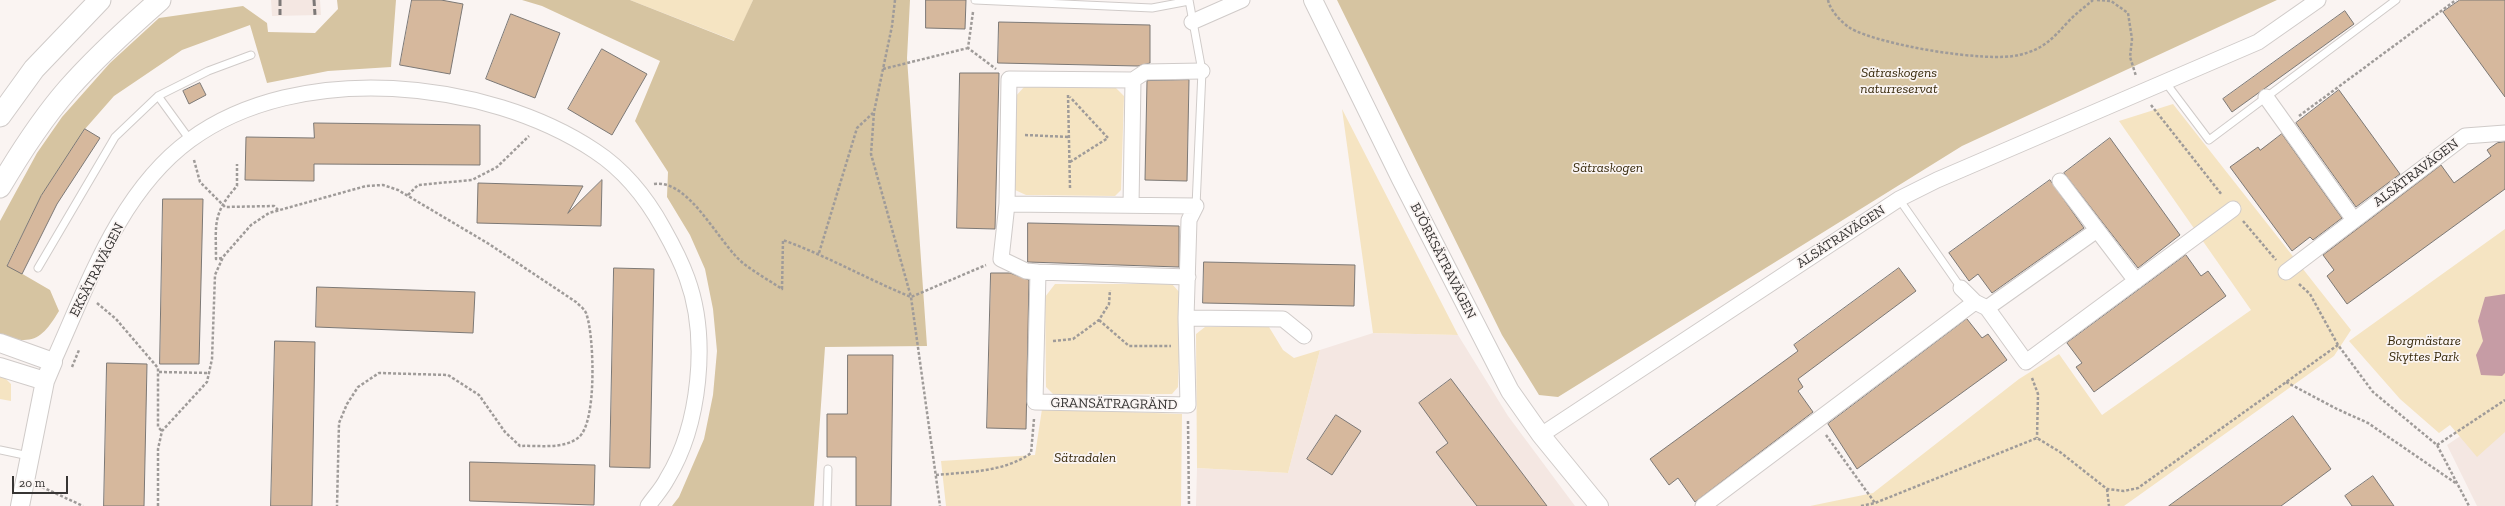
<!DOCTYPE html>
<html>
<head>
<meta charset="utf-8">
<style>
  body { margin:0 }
  #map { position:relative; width:2505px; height:506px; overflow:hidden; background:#faf4f2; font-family:"Zilla Slab",serif }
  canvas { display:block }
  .scale { position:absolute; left:12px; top:476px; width:56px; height:18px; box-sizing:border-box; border:2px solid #373534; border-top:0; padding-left:5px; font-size:12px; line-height:14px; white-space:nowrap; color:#373534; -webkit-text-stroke:3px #faf4f2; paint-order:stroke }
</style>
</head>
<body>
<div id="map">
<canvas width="2505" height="506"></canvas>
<div class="scale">20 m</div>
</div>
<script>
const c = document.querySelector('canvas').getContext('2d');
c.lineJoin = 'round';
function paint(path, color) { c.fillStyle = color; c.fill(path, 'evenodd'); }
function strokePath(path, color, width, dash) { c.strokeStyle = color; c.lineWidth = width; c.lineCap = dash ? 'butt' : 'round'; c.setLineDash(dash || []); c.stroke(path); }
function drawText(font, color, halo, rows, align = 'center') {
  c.font = font + ' "Zilla Slab",serif'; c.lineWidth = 3.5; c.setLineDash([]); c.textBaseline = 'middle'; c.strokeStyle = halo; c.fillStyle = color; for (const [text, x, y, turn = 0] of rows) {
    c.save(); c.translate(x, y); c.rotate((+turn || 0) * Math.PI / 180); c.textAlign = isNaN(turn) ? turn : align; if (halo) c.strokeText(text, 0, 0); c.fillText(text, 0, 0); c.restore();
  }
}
paint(new Path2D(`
  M271,0H320L321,15L272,16Z
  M1373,333L1458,335L1508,416L1575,506H1196L1197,468L1288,473L1320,350Z
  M2505,406V506H2477L2447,445Z`), '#f4e7e2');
paint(new Path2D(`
  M630,0H753L735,41Z
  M1024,87H1115L1124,96L1121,190L1115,196L1026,195L1015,190V97Z
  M2173,104L2351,330L2334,356L2124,506H1810L1873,493L2019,379L2059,354L2102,415L2251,310L2119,121Z
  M1342,109L1458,335L1373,333Z
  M2505,229V432L2477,457L2450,425L2439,433L2400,399L2349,341Z
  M1055,284H1172L1181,294L1178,387L1172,394L1054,395L1046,387L1045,297Z
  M1205,327H1269L1283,350L1294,358L1320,350L1288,473L1197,468L1196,334Z
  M0,373L11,384V401L0,399Z
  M1042,409L1182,414L1181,506H946L941,461L1035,455Z`), '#f5e4c2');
paint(new Path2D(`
  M337,0H396L391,67L328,71L267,83L250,25L182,50L114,96L85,129L41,196L7,265L50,290L59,311C42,339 33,346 0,335V221L37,153L62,117L110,63L159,18L243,6L267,23L268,32L315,33L338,9Z
  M522,0H630L734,41L753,0H910L907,58L927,346L825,347L814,506H672L679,497L704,439L713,395L717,351L713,309L705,269L690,235L667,197L668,172L635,121L660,61L542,6Z
  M1337,0H2277L1962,146L1558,397L1539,395L1502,335Z`), '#d6c4a1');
paint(new Path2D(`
  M2505,294V373L2502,376L2481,375L2476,355L2483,341L2478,321L2485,297Z`), '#c69ca5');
const building = new Path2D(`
  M412,0H441L463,4L450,74L400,65Z
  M926,0H966L965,29L926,28Z
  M2460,0H2505V97L2443,12Z
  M2345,11L2354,24L2232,112L2223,99Z
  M511,14L560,33L535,98L486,79Z
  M999,22L1150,25V63L1138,66L998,63Z
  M602,49L647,74L612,135L568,109Z
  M960,73H999L995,229L957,228Z
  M1189,80L1187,181L1145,180L1147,81Z
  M200,83L206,95L189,104L183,91Z
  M2339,90L2400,174L2356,207L2296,123Z
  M314,123L480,125V165L314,164V181L245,180L246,137L314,138Z
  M85,129L100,138L57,204L22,274L7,266L41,196Z
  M2282,134L2342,218L2313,240L2310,237L2292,251L2230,167L2258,147L2260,150Z
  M2110,138L2180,235L2138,268L2064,173Z
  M2505,142V189L2347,304L2327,276L2334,270L2323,255L2441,165L2454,183L2491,156L2487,150L2497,143Z
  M602,180L601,226L477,223L478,183L583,186L568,213Z
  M2050,180L2084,228L1992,293L1978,274L1969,281L1949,253Z
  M163,199H203L199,364H160Z
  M1028,223L1179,226V267L1028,262Z
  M2186,255L2201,276L2208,271L2226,296L2094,392L2076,367L2082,363L2067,343Z
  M1204,262L1355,265L1354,306L1203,303Z
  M614,268L654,269L650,468L610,467Z
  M1899,268L1916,291L1798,379L1803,387L1798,391L1813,412L1695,502L1678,478L1669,485L1650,459L1798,351L1794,345Z
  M991,273H1010L1029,280L1026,429L987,428Z
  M317,287L475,292L473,333L316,327Z
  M1967,319L1982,338L1988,334L2007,360L1857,469L1828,424Z
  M275,341L315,342L312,506H271Z
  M848,355H893L891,506H856V457H827V414H847Z
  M107,363L147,364L144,506H104Z
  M1451,379L1547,506H1477L1460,484L1436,452L1448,443L1419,403Z
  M1336,415L1361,431L1332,475L1307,459Z
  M2293,416L2331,469L2281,506H2169Z
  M470,462L595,465L594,505L470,501Z
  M2373,476L2394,506H2352L2345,496Z`);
paint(building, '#d6b89d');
strokePath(building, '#7c7875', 1);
const service = new Path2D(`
  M975,0L1152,8L1189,1
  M1189,0L1202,71L1196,206
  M2166,83L2209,140L2396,0
  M158,96L190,140
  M1899,199L1961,288
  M38,268L115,137L158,96L208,71L251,55
  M0,450L29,456
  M827,506L828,469`);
const minor = new Path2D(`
  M1192,22L1242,0
  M1133,80L1145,72L1202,71
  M2266,97L2354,220
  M2060,181L2136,281
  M1007,204L1196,206L1189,220L1186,318L1283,319L1304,336
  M1131,205L1133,80L1009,79L1007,204L1001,259L1026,271L1038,272L1188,277
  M1038,272L1035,402L1188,405L1186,318
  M2286,272L2465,136L2505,133
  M1961,288L1975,302L1987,308L2026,362L2233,209
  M1987,308L2097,230
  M53,362C88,285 119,192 190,140C299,60 487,79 595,151C624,170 647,199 663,228C672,244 681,261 687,278C709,338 700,425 667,479C662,489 654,497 648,506
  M1541,435L1899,199L1937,180L2258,42L2318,0
  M1703,506L1975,302`);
const tertiary = new Path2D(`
  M1313,0L1401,179L1510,391L1541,435L1599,506
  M0,343L53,362L45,381L20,506
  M0,367L45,381`);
const secondary = new Path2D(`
  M0,116L34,69L100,0
  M0,187C20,153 42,119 68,89C96,57 128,28 160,0`);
strokePath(service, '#d0cbc9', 9);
strokePath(minor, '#d0cbc9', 17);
strokePath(tertiary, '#d0cbc9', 20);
strokePath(secondary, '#d0cbc9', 23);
strokePath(new Path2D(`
  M895,0L892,26L874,112L871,154L911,297L940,506
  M1828,0C1830,10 1841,22 1850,28C1879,45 1987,63 2019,55C2044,49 2052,39 2068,22C2075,14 2085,7 2093,0
  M2097,0L2111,1L2128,13L2132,39L2130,57L2136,76
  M973,12L968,48L996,69
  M883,69L968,48
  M1068,95L1070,188
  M2151,105L2222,195
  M2299,116L2456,0
  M1025,135L1069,137
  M194,160L200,182L225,207L274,206L278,210
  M1070,162L1108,138L1070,97
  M654,184C690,179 718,243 744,264C756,273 770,281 782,289L783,240C827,256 867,279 911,297L986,265
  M408,195L418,185L472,180L497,167L529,136
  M2243,221L2276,260
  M819,253L857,128L873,113
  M222,258L216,259C216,224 212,214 237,186V164
  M2299,284L2310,294L2338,345L2373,392L2437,445L2469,506
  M97,303L116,319L158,368V427L162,431
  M1099,320L1129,346H1171
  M1053,341L1073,339L1099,320L1109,304L1110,290
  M72,367L79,350
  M159,372L209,373
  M2032,378L2038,394L2037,438
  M2286,382L2337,409L2368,423L2457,484
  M1188,421L1189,506
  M1826,435L1875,503
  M2437,445L2505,400
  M936,475C968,472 1005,472 1031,453L1034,419
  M42,487L83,506
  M2107,489L2109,506
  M158,506V449L162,431L207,382L212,359L215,275L223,257L251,225L269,213L366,186L383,185L398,190L489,244L576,302C580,306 586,310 587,316C594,338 597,422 579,437C564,450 538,445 520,446L505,432L479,395L448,375L379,373L358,387L347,404L339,423L337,506
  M1861,506L1875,503L2037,438L2060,452L2107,489L2124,491L2138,488L2338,345`), '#9f9b99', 2.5, [3, 2]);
strokePath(service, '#fff', 7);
strokePath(minor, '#fff', 15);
strokePath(tertiary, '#fff', 18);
strokePath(secondary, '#fff', 21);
strokePath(new Path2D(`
  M280,0V15
  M314,0L315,15`), '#7c7877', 3, [6, 3]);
drawText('italic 14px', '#37290b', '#faf4f2', [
  ["Sätraskogens",1899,73],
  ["naturreservat",1899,89],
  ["Sätraskogen",1608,168],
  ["Borgmästare",2424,341],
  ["Skyttes Park",2424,357],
  ["Sätradalen",1085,458]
]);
drawText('14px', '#373534', '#faf4f2', [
  ["ALSÄTRAVÄGEN",2416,173,-37],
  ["ALSÄTRAVÄGEN",1841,237,-33],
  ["BJÖRKSÄTRAVÄGEN",1443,261,63],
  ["EKSÄTRAVÄGEN",97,270,-63],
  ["GRANSÄTRAGRÄND",1114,404,1]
]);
</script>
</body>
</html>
